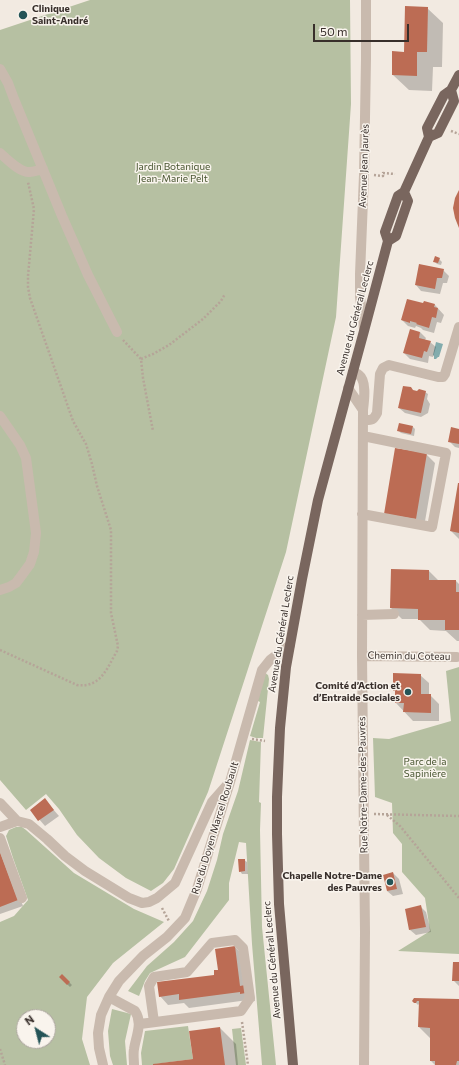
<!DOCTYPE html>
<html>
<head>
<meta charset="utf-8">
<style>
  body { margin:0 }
  #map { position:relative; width:459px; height:1065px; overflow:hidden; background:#f2eae1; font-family:Commissioner,sans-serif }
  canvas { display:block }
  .north { position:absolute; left:16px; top:1009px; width:40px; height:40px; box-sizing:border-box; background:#f9f4ed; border:1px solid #aca59f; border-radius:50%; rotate:324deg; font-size:11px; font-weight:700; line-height:16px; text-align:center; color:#382f2b }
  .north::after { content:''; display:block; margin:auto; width:14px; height:18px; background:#245457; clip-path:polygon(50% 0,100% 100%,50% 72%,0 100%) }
  .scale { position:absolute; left:313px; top:24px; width:96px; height:18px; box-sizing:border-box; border:2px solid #382f2b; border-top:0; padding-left:5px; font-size:12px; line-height:14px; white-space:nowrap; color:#382f2b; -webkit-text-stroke:3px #f9f4ed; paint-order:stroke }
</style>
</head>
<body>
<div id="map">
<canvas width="459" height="1065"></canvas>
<div class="north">N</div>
<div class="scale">50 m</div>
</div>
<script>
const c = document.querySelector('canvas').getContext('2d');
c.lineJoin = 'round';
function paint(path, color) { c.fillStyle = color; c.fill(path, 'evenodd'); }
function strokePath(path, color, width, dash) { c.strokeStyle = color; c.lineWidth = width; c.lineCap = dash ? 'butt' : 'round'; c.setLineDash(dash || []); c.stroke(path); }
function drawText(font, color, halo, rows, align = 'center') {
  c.font = font + ' Commissioner,sans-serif'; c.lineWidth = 3; c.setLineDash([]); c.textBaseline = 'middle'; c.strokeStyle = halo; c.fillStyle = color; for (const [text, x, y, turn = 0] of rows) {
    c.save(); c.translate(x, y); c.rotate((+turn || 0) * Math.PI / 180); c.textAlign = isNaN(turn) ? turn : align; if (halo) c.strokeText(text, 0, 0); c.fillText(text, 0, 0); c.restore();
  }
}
paint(new Path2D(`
  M90,0H350L351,104L336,317L286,552L208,792L174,869L163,883L151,891L126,878L99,858L77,835L59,809L46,794L26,810L0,780V30Z
  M459,667V954L398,951L430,931L425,898L402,872V844L393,833L392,803L375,797L373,738L389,739L451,721L446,671Z
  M265,673L268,675L269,679L263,738H256L250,736L260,702L256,700Z
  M250,740L261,742L259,802L261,803L260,830L262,927L276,1065H262L252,944L246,843L239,842L229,883V900L185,957L150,973L145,981L139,996L128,991L147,966L174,942L193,921L207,891L217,860L223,834L238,791Z
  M16,827H22L26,830L74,873L134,909L164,922L113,963L87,997L82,1039L90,1065H0V922L14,916L28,900L13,858L6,836L9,830ZM24,1017H48V1041H24Z
  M112,1009L131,1014L125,1041L127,1065H113L110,1056L108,1031Z
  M188,1026L193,1059L155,1064V1065H142L141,1053L145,1031Z
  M241,1028L246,1065H236L232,1029Z`), '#b6c0a2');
paint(new Path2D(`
  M436,342L443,344L439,357H438L436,359H434V356L433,355Z`), '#82acad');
paint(new Path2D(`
  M427,8L443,23L442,67H433L432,91L409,90L393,75Z
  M439,259L442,262L441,265L437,264L434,261Z
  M443,270L449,276L447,283H443L440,294L421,291L416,285Z
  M422,304L435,305L444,315L441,323L437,322L434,333L423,330L421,328L416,326L415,328L408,326L402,320Z
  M420,332L426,338L425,340L430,342L436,347L433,357L429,356L428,363L410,359L404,353Z
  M413,391L425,392L428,394L427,399L430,404L428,413L421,417L405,413L399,408Z
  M413,427L415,429L414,436L401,433L398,430Z
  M459,430V448L455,447L449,441Z
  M426,454L435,463L424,527L394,523Z
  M459,485V539L451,531Z
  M429,571L439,581H456L459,584V641H457L446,631L430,630L419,619H402L391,608Z
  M420,675L429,683V695H430L439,704V721H413L396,703V693L394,690Z
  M45,800L59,816L45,826L31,810Z
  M0,844L23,906L0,914Z
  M244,860L247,862L248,874H242L240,871Z
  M393,873L399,879L403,894L393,896L387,891Z
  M420,906L426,912L431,932L416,935L410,930Z
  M235,947L244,956L254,995L255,1001L250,1002L248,1000L189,1008L184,1003L168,1005L160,996L215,975Z
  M459,963V986L453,980Z
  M62,975L72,985L70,987L60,977Z
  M459,1000V1065H435L431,1061V1039L419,1027L420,1003L418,1005L414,1001Z
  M220,1028L236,1044L238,1065H156L194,1060Z`), '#0003');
paint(new Path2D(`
  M405,6L428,7L427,52H417V76L392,75V51L404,52Z
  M459,190V228L455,218L453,208L455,198Z
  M435,256L440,258L438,263L433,262Z
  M419,264L444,269L442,278H437L435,289L415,285Z
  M407,299L423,303L424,301L435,304L434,307L438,308L436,318L432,317L429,328L416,324L417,323L410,321V323L401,320Z
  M410,329L420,332L419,338L431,341L427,352L424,351L422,358L403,353Z
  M403,386L411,387L413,390L417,391L419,389L426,391L421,413L398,408Z
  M399,423L413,426L411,434L397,431Z
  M451,427L459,429V444L448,442Z
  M395,448L427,453L416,519L384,514Z
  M458,483H459V533L450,531Z
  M391,569L429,570V580H456V592H459V630H445V620H418V609L390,608Z
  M393,673L421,674V694H431V713L403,712L404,703H395V691H393Z
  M45,798L54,810L38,821L30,810Z
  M0,852L18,900L0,907Z
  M238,859H245V871L239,872Z
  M393,872L397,889L387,891L383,875Z
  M421,905L426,927L409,930L405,909Z
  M235,946L240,986L245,985L246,993L240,994V992L179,1000V994L159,997L157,982L214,975V970H218L215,949Z
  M453,962H459V981H452Z
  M62,974L70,982L67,985L59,977Z
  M414,998L459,999V1061H457L456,1065H435V1061H430V1028L418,1027L419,1001H417L416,1003H414L412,1001Z
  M220,1027L225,1065H153V1064L193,1059L189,1031Z`), '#bc6c54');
strokePath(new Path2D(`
  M451,131L459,134
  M374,175L383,176V173L395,174
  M123,340L141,359L143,378L153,431
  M141,359L153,354L169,345L203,319L221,301L225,294
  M0,650L77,685C101,688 107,668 117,651L118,646L111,613V530L97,486L92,464L86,444L73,421L30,298L28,287V276L34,209L28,182
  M252,739L265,741
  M374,814L459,816
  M387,815L400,826L459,898
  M162,908L169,921
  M242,1022L248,1065
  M0,1049L5,1065`), '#b5a498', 2.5, [2, 2]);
strokePath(new Path2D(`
  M0,69L8,83L14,99L62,216L88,275L117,332
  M0,153C7,159 20,173 30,172C35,172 39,170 43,169
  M364,329L360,297V274L364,175L366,59V0
  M353,372C355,373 357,373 359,375C367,381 364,401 363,410L362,656L365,932L364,1065
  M348,388L363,410
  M0,416L20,445L26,458L36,533L34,552L30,564L22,575L16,583L9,587L0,590
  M363,420C371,420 373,421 377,413L380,374L383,368L389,365L438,377H443L445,374L459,327
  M362,514L432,527L446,453L363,436
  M362,615L394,614
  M362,656L457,657
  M0,803L17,821L29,824L47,839L65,856L85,871L129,898L142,903L149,902L157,898L175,883L212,802L227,785
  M0,827L17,821
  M0,838L22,898
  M109,997L135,1011C143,1023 136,1036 134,1049C133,1054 134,1060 134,1065
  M140,1024L241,1011L250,998L243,948L235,940L212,943L187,972L154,977L149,986L154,1022
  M103,1065L99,1048L98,1033L101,1015L109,997L119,981L143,956L167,937L185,918L197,889L230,782L262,670L270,660L290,645`), '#c9baae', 10);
strokePath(new Path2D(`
  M429,137L438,133L454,101L451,90
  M388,241L396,236L408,201L404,192
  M293,1065L279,904L277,834V797L280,728L286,667L302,579L318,500L364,331L388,241L385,232L398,196L404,192L429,137L427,128L444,95L451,90L459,75`), '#79665e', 10);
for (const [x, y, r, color] of [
  [23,15,5,"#245457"],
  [408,692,4,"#245457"],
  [390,882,4,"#245457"]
]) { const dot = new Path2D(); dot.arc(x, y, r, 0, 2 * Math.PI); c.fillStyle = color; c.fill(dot); strokePath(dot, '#f9f4ed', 1.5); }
drawText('bold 10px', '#382f2b', '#f9f4ed', [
  ["Clinique",32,9,"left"],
  ["Saint-André",32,21,"left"],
  ["Comité d’Action et",400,686],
  ["d’Entraide Sociales",400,698],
  ["Chapelle Notre-Dame",382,876],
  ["des Pauvres",382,888]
], 'right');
drawText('10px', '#382f2b', '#f9f4ed', [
  ["Avenue Jean Jaurès",364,166,-88],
  ["Avenue du Général Leclerc",355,318,-75],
  ["Avenue du Général Leclerc",281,634,-81],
  ["Chemin du Coteau",409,656,1],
  ["Rue Notre-Dame-des-Pauvres",363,785,-91],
  ["Rue du Doyen Marcel Roubault",215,828,-73],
  ["Avenue du Général Leclerc",272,960,-95]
]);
drawText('10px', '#485531', '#f9f4ed', [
  ["Jardin Botanique",173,167],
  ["Jean-Marie Pelt",173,179],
  ["Parc de la",425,762],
  ["Sapinière",425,774]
]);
</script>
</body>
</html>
